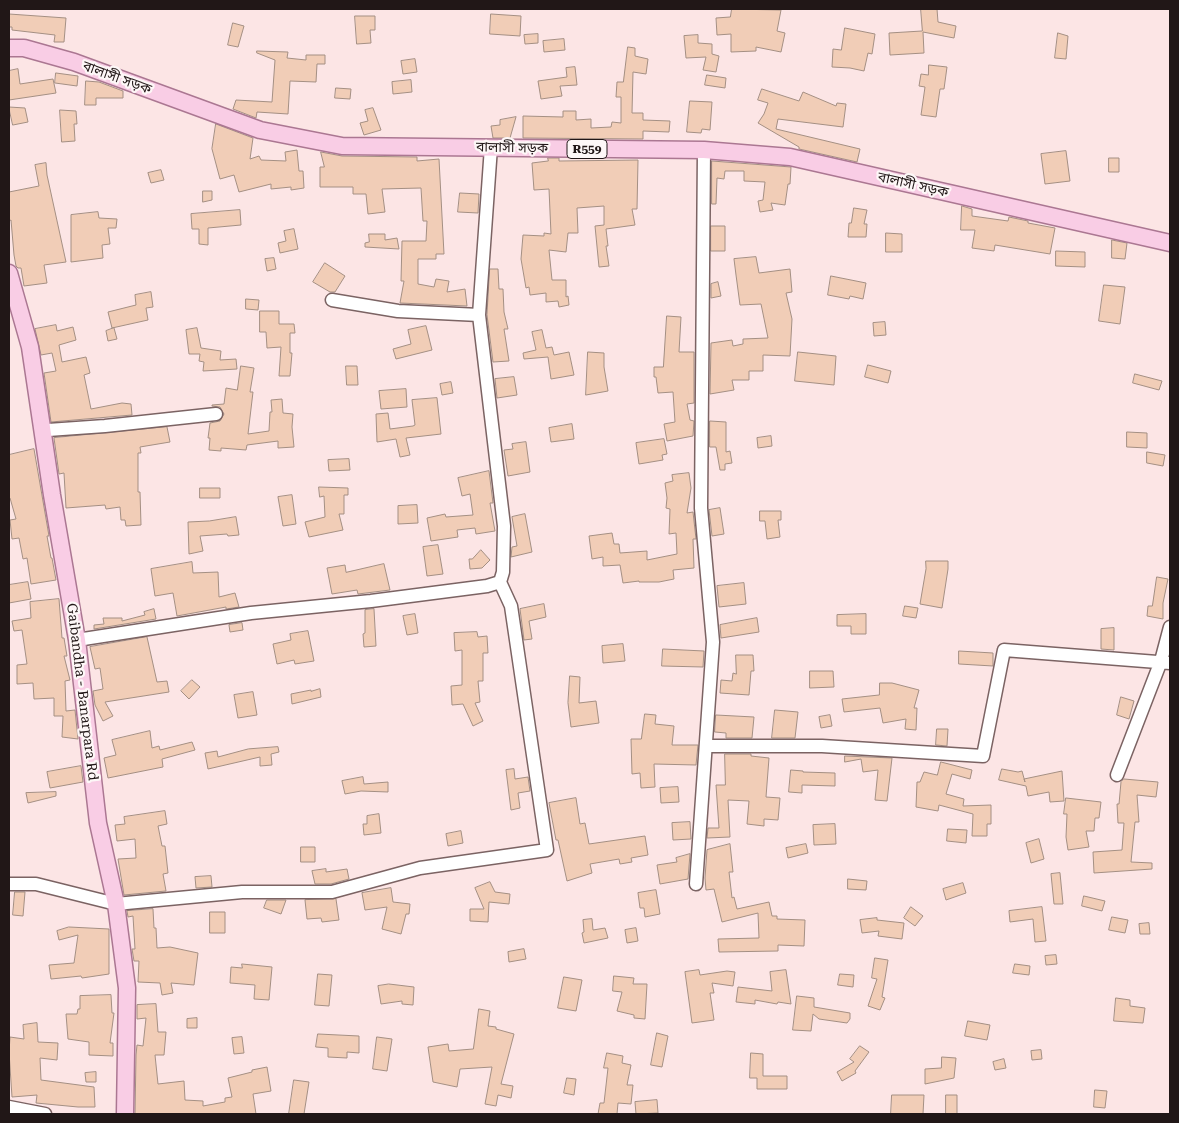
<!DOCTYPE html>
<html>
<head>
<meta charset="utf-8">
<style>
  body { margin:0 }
  #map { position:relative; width:1179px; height:1123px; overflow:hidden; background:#fce5e5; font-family:"Roboto Serif",serif }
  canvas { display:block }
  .frame { position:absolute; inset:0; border:10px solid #211717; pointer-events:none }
</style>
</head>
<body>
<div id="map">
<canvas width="1179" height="1123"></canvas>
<div class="frame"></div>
</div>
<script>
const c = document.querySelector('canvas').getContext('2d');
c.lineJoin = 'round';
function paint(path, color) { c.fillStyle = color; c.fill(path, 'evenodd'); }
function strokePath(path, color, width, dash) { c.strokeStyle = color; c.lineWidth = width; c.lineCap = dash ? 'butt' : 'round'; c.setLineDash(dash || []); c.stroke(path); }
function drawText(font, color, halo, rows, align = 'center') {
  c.font = font + ' "Roboto Serif","Noto Sans Bengali",serif'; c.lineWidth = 4.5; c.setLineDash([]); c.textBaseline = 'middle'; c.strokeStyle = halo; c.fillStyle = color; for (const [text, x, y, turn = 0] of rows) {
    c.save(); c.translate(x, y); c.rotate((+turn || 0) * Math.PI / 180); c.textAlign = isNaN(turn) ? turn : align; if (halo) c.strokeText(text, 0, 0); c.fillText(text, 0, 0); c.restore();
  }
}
const building = new Path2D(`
  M732,9L781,10L777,31L785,33L781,52L756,47V51L731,52V34L717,35L716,18L730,17Z
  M921,9H937L938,22L956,26L954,38L923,32L924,53L890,55L889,33L922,31Z
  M9,14L66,18L64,42H54L55,35L12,30V27H9Z
  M491,14L521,16L520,36L490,34Z
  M355,16H375V30H370L371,43L357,44Z
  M233,23L244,26L238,47L228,45Z
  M845,28L875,34L872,54L868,53L864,71L850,68L832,67L833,49L841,50Z
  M1058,33L1068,36L1066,59L1055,58Z
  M538,34V43L525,44L524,35Z
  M698,35V43L712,44V54L719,56L716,72L703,70L706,57L686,58L684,36Z
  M564,39L565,50L544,52L543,41Z
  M628,47L635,48V56L648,59L646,74L633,72L632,113H643V120L670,121L669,132L643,131V139L523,138V116L563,117V111H576V120L591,119V128L611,127L612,122L621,123V97H616L617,82H623Z
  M257,51L288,52L287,58L306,60V55H325V64H317L316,82L290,81L288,114L257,112L256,118L233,109L236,100L272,102L275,60L257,53Z
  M415,59L417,72L403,74L401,61Z
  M929,65L947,67L944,89H940L936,117L921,115L925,87L919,86L921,74L928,75Z
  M575,67L577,85L560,86L562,96L541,99L538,81L567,77L566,68Z
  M18,69L20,84L53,79L56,93L9,100V71Z
  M56,73L78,76L77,86L55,83Z
  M707,75L726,78L725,88L705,85Z
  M411,80L412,92L393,94L392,82Z
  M86,81L99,82L123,91V98H96V105H85Z
  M336,88L351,89L350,99L335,98Z
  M762,89L799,101L803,92L836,106L837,103L846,104L843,127L778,119L776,129L860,149L857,162L799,149V147L758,123L764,114L768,103L758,100Z
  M690,101L712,102L710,130L702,129L701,133L687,132Z
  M9,107L25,108L28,122L13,125Z
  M373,108L381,130L364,135L360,123L368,121L365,110Z
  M60,110L76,111L77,124H74L75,141L62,142Z
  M516,117L510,138H493L491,126L500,125V120Z
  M216,124L253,138L250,159L259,156L261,160L286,161L285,152L297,150L299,171H303L304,188L291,190V187L271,189V184L239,192L234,175L220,179L212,149Z
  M1066,151L1070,181L1045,184L1041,154Z
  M321,152L342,156L417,157V161L439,159L444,254H436V259H418V284L434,287L436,279L449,281L447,292L465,289L467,306L400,303L404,281H401L402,241H426L427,221H423L421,188L382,189L385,212L368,214L366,194H353V187H320V167H324Z
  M548,158H559V161L638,160L637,209H632L635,225L606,229L608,246H606L609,266L599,267L595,226L604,225V206L577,208L578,233H568L566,252L549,250L552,280H566V297L568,296L569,305L559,307L558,301L546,302V293L530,295L529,287L526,288L521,259L523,235L544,236V233L551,234L549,189L534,190L532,163L548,161Z
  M1109,158H1119V172H1109Z
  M712,161L791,167L790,184H788L785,205L771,203L773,210L760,212L758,201L763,200L765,182L744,181V171H725L724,179L717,178L716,204H712Z
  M46,163L47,175L66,262L44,265L47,283L24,286L21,268H18L16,266L14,255L11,220L9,221V192L39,186L35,165Z
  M161,170L164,180L151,183L148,173Z
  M203,191H212V200L203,202Z
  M460,193L479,194L478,213L458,212Z
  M962,206L972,209V216L1008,221L1009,217L1028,221V223L1055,228L1050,254L995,245L994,251L972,248L975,230H961Z
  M854,208L867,210L864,224H867L866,237H848L849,223H851Z
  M240,210L241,225L208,228V245L199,244V229H192L191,214Z
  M98,212L99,218L117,219L116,228H108L110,244L102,245L103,258L71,262V215Z
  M711,226H725V251H711Z
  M294,229L298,249L280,253L278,243L286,241L284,231Z
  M886,233L902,234V252H886Z
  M369,234H385V240L397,238L399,249L365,247V243L369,242Z
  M1112,240L1127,243L1125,259L1112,258Z
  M1056,251L1085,252V267L1056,266Z
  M756,257L759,273L790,269L792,292L786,293L792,319L790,356L763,355V371H749V380H732L734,390L710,394L711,343L732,340L733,346L743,344V339L768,338L761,304L740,305L736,275L734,259Z
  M274,258L276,269L267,271L265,259Z
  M325,263L345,276L335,292H330L313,282Z
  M490,269H498L499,289H503L504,312L508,329H504L509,361L493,362L487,315Z
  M831,276L866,283L863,299L850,296L849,299L828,295Z
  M718,282L721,296L711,298V284Z
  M1104,285L1125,287L1120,324L1099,321Z
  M151,292L153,307L146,308L148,320L112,328L108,312L136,305L135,295Z
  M246,299L259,300L258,310L246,309Z
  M260,311H279V324H294L295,333H290V353H292L290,376H279L281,347L267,348L266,332H260Z
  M667,316L681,317L679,352H694V403L687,404L690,420L694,421L693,436L667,441L664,424L675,422L673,392L658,393L656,377H654V367H663Z
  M885,322L886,335L874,336L873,323Z
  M56,325L57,331L73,327L76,340L59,345L62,362L86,357L90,373L84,375L91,409L122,403L131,404L132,415L51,422L44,373L56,371L52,353L41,355L35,329Z
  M426,326L432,350L396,359L393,349L411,344L408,330Z
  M114,328L117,339L108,341L106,331Z
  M197,328L201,348L221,351L220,360L236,359L237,369L203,371L204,362L199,361L200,354H189L186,330Z
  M542,330L546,348L552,347L554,355L569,352L574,375L551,379L548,357L524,359L523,353L536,350L532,332Z
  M588,352L604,353V367L608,391L586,395Z
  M798,352L836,356L834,385L795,381Z
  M868,365L891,371L888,383L865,377Z
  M241,366L254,368L250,392H253L248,434L269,431L270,412H272L271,400L282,399L283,413L293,414L292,427L294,447L278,448V441L247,445L246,450L221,448V451L209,450L210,438H208L210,423L220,421L224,414L220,407L212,406V405L224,404L226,388L237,390Z
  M346,366H357L358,385H347Z
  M1135,374L1162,381L1159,390L1133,383Z
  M514,377L517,395L497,398L495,379Z
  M451,382L453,393L442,395L440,384Z
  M406,389L407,407L381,409L379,391Z
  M437,398L441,434L406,438L410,455L400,457L396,439L377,442L376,414L388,413L390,429L413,426L415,425L412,400Z
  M710,421L726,422V452L730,451L732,463L725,464V470H720L716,447H710Z
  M572,424L574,439L551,442L549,428Z
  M167,427L170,442L140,447L141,453H138V492H140L141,525L126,526L125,520H121L120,507L106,509L105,505L66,508L64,473L59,474L54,438Z
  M1127,432L1147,433V448L1127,447Z
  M771,436L772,446L758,448L757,438Z
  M664,439L667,454L662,455L663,460L639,464L636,443Z
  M526,442L530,472L508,476L504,450L513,449L512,444Z
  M34,449L49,536H47L51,558H52L56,580L31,584L27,558L23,559L19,538L12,539L10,520L16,519L10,498H9V455Z
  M1147,452L1165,455L1163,466L1147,463Z
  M349,459L350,470L329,471L328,460Z
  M489,471L493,503H490L495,531L476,534L475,528L457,530L458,537L431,541L427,518L445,514L446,517L473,515L470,494L462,496L458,478Z
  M689,473L691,488L687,513L693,512L696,539H693L694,568L673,570L674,579L659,582H639V581L623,583L620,565L603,566V557L592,559L589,536L612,533L614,544H619L620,553L647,551V560L677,554L676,533L669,534L670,509L666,508L667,498L665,483L673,481L672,475Z
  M319,487L348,488V495H344V514H339L343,530L309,537L305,522L325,517L324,496L320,497Z
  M200,488H220V498H200Z
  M292,495L296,524L283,526L278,497Z
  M417,505L418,523L398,524V506Z
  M720,508L724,534L712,536L709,510Z
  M760,511H781V520H778L780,537L767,539L765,521H760Z
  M525,514L532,552L511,557L512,547L517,546L512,517Z
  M236,517L239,535L228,536L227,534L200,536L203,551L189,554L188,522L209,521Z
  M438,545L443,574L427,576L423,547Z
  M481,550L490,560L482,568L470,569L469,559H472Z
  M926,561H948V569L942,608L920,604L926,569Z
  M192,562L193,573L218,572L219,597L235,593L239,607L226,609V607L177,616L173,593L155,596L151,569Z
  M384,564L390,590L358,594L357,590L332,594L327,568L345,565L346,572Z
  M1157,577L1168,579L1163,603V619L1147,616L1148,606H1152Z
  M28,582L31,599L9,603V585Z
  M744,583L746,604L719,607L717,586Z
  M59,599L62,638H64L67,656H64L70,680L65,681L66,711L75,710L78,739L62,737L63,716H54V698L34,699L33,683L17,684V665L27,664L22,630L14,631L12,621L31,618L30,602Z
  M544,604L546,617L529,621L532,639L524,640L520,609Z
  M905,606L918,608L916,618L903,616Z
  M154,609L156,619L94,629V625L104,624L103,618H122V621L145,615L144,612Z
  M374,609L376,646L364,647L363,634L365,633V610Z
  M415,614L418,633L407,635L403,616Z
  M866,614V634H851V626H837V615Z
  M757,618L759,632L721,638L720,625Z
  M242,623L243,630L230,632L229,625Z
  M1114,628V650L1101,649V629Z
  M308,631L314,661L295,664L294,660L277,664L273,644L291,640L290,634Z
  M477,632L478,637L487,636L488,653H483V681H478L480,702L475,703L483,721L473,726L463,704L452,705L451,686L462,685V650L455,651L454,633Z
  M147,637L157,682L167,681L169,692L105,702L113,716L103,721L95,705L93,691L103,689L100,668L95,669L90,647Z
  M623,644L625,661L603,663L602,646Z
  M663,649L704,651L703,667L662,666Z
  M959,651L993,653V666L959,664Z
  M736,655H753L754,671H751L749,695L720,693L721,680L732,681L733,673L736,674Z
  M810,671H833L834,687L810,688Z
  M570,676L580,677L579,703L596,701L599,723L571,727L568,703Z
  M192,680L200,687L189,699L181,691Z
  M880,683H892L919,690L914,708H917L916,730L905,729L906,719L883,723L880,708L844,712L842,699L879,695Z
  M320,689L321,697L292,704L291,694L311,690V691Z
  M253,692L257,715L238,718L234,695Z
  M1121,697L1134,701L1129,719L1117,715Z
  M775,710L798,712L795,738H772Z
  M645,714L656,715L655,724L674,726L672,745H698L696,765L654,764L655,787L641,788L640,773L632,774L631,739H641Z
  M716,715L754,717L752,738H726V733L715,732Z
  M830,715L832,726L821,728L819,717Z
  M937,729H948L947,746L936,745Z
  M150,731L152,748L159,746L160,750L192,742L195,750L162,759L163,767L108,778L104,758L116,755L112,740Z
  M278,747L279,752L271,754L272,765L260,766V757L208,769L205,753L217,751L218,757L248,749Z
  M725,754H751V756L769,758L766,797L780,798L778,820L764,819V826L747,824L749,801L728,800L730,837L707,838L708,828H719L716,785H725Z
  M845,756L892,758L887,801L875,800L878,770L863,772L861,759L845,762Z
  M941,762L972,770L970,779L952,774L946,794L964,799L963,806L991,805V824H987V836H972L973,814L939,805L938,811L916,807L917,782H920L924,772L937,775Z
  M81,766L83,782L50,788L47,772Z
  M514,769L515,779L528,777L530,791L518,793L520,808L511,810L506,770Z
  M1002,769L1018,772L1022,771L1025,782L1024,779L1062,771L1064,801L1050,802L1049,792L1028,796L1026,786L999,780Z
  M791,770L803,771V772L835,773V786L802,785V793L789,792Z
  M363,777L364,784L388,782V792L361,791L345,794L342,781Z
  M1124,779L1158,782L1156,797L1137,795L1139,822H1135L1131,862L1152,863V869L1094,873L1093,852L1122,850L1124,823H1118L1117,804H1119L1121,782Z
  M678,787L679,802L661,803L660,788Z
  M56,792V796L28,803L26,793Z
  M576,798L580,824L585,823L589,844L645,836L648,855L631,858L632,862L620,864L619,859L590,864L592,873L567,881L558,840H556L549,803Z
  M1066,798L1101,802L1099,818H1095L1094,831H1086L1089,847L1068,850L1066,837L1067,814H1064Z
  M165,811L167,824L158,826L162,846H165L168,873L163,874L166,891L124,895L118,859L136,858L135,839L117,841L115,825L125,824L124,817Z
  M379,814L381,833L364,835L363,824H367V816Z
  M690,822L691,839L673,840L672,823Z
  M835,824L836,844L814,845L813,825Z
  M948,829L967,830L966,843L947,841Z
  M461,831L463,843L448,846L446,834Z
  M1039,839L1044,859L1031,863L1026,843Z
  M730,844L733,872H729L732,898L734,897L737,909L769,902L772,916H777V919L805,920L804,946L778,945V951L719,952L718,939L759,938L758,913L722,922L714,889L706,890L705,878L707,850Z
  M806,844L808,853L788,858L786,848Z
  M301,847H315V862H301Z
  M690,854L688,879L660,884L657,865L677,862L676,858Z
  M326,869V872L347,869L349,879L331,884H315L312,871Z
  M1060,873L1063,904H1054L1051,874Z
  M211,876L212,887L196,888L195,877Z
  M848,879L867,881L866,890L848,889Z
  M490,882L495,892L510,894L509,904L489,902L488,922L470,921V909H484L475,888Z
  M963,883L966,893L946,900L943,889Z
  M391,888L393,902L410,904L409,914H406L401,934L382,929L387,907L365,910L362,893Z
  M656,890L660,914L645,917L644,908H640L638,893Z
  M15,892H25L23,916L13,915Z
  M1084,896L1105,901L1102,911L1082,906Z
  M336,899L339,920L322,922L321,918L307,919L305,900Z
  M267,900H286L281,914L264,908Z
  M911,907L923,916L915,926L904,918Z
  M1042,907L1046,941L1035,942L1033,919L1010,922L1009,911Z
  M153,909L154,928H156L157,948L170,947L198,953L194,985L171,983L173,993L162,995L160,983L138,982L139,961H134L132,949H135L133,916L128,917L127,911Z
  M210,912H225V933H210Z
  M1112,917L1128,920L1125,933L1109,930Z
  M877,918V920L904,923L902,939L878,936L879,931L862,933L860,920Z
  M592,919L593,930L605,928L608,938L584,943L582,933L584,932L583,920Z
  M1149,923L1150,934H1140L1139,924Z
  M69,927L109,929V974L82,978L81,976L51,979L49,965L74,963L78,935L59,940L57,931Z
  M636,928L638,941L627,943L625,930Z
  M524,949L526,959L509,962L508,952Z
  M1056,955L1057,964L1046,965L1045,956Z
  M875,958L888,960L882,997L885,998L880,1010L868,1006L877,979L872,978Z
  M242,964L272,967L269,1000L254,999L255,985L230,983L231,967L242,968Z
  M1015,964L1030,966L1029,975L1013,973Z
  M699,970L700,975L727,971L735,972L733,986L712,983L714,993H710L714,1020L692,1023L685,972Z
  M786,970L791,1004L778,1002L777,1004L755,1000V1004L736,1002L738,987L772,991L770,972Z
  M318,974L332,975L329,1006L315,1005Z
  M840,974L854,975L853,987L838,985Z
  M614,976L634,978L633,984H647L645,1019L634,1018V1015L617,1011L622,992L613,991Z
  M564,977L582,980L576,1011L558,1008Z
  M389,984L414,987L413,1005L402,1004V1001L381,1004L378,986Z
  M111,995L112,1013H114L110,1043H113V1056L89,1055V1042L68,1039L66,1014H77L78,1009H80V996Z
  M797,996L814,998V1007L850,1013V1019L847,1023L819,1019L813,1014L811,1031L793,1030Z
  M1116,998L1130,1000V1006L1145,1008L1143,1023L1114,1021Z
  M156,1004L158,1032H166L164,1055H155L158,1084L184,1081L185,1100L203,1101V1106L225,1102V1098L232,1097L228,1078L252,1072V1070L267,1067L271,1091L253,1094L256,1114H135L136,1055L137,1045L143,1046L146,1018L137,1019V1005Z
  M479,1009L490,1011L488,1026L496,1027V1029L514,1034L501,1084L513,1086L511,1098L498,1095L496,1106L485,1104L492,1067L460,1069L457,1087L433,1082L428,1047L448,1044L449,1051L473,1049Z
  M197,1018V1028H187V1019Z
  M968,1021L990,1025L987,1040L965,1036Z
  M37,1023L38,1042L58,1043L57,1060L40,1058L41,1080L94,1087L95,1107H78L36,1103L37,1095L12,1097L9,1052L10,1037L24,1039L23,1025Z
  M657,1033L668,1036L662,1067L651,1065Z
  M318,1034L359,1036V1053L347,1052V1058L328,1057V1048L316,1047Z
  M242,1037L244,1053L234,1054L232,1038Z
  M377,1037L392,1039L387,1071L373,1069Z
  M860,1046L869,1052L855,1071L856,1073L842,1081L837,1072L854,1062L850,1059Z
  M1041,1050L1042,1059L1032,1060L1031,1051Z
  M607,1053L623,1056L622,1063L631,1065L627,1085H633L631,1104L618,1103L617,1114H598L600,1103H604L608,1068H604Z
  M751,1053L763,1054V1076H787V1089H757V1078H750Z
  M942,1057L956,1058L954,1078L925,1084V1069L941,1068Z
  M1004,1059L1006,1068L995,1070L993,1062Z
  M96,1072V1082H86L85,1073Z
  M567,1078L576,1079L574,1095L564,1093Z
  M294,1080L309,1082L304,1114H289Z
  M1095,1090L1107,1091L1105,1108L1094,1107Z
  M892,1095H924L923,1114H891Z
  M946,1095H957V1114H946Z
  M657,1100L658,1113L636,1114L635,1102Z`);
paint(building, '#f1cdb7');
strokePath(building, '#a48f83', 1);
const minor = new Path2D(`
  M332,300L398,311L479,315
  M42,427L48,430L105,426L216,414
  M77,640L251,613L371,601L487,586L500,582
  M706,746H822L983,756L1004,650L1170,663
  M1117,775L1161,661L1170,627
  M9,884H36L116,904L242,892H332L420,868L547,850L511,606L500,582L503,572L504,526L479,315L491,147
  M696,884L713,642L701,508L704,150
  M9,1107L45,1114`);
const major = new Path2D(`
  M9,48H24L74,62L260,130L342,146L704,150L790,157L1170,243
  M9,273L30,347L52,495L77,640L98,823L116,904L127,988L125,1114`);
strokePath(minor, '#7b6363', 15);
strokePath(major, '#ab7792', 19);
strokePath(minor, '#fff', 12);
strokePath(major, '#f9cde5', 16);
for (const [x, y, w] of [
  [587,149,40]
]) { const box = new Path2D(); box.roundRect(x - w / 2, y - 9.5, w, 19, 4); c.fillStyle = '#fdf7f7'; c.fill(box); strokePath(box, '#211717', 1); }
drawText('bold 12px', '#211717', null, [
  ["R559",587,149]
]);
drawText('14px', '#211717', '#fdf7f7', [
  ["বালাসী সড়ক",117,78,20],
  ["বালাসী সড়ক",512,148,1],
  ["বালাসী সড়ক",913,185,13],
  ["Gaibandha - Banarpara Rd",82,692,83]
]);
</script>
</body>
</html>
